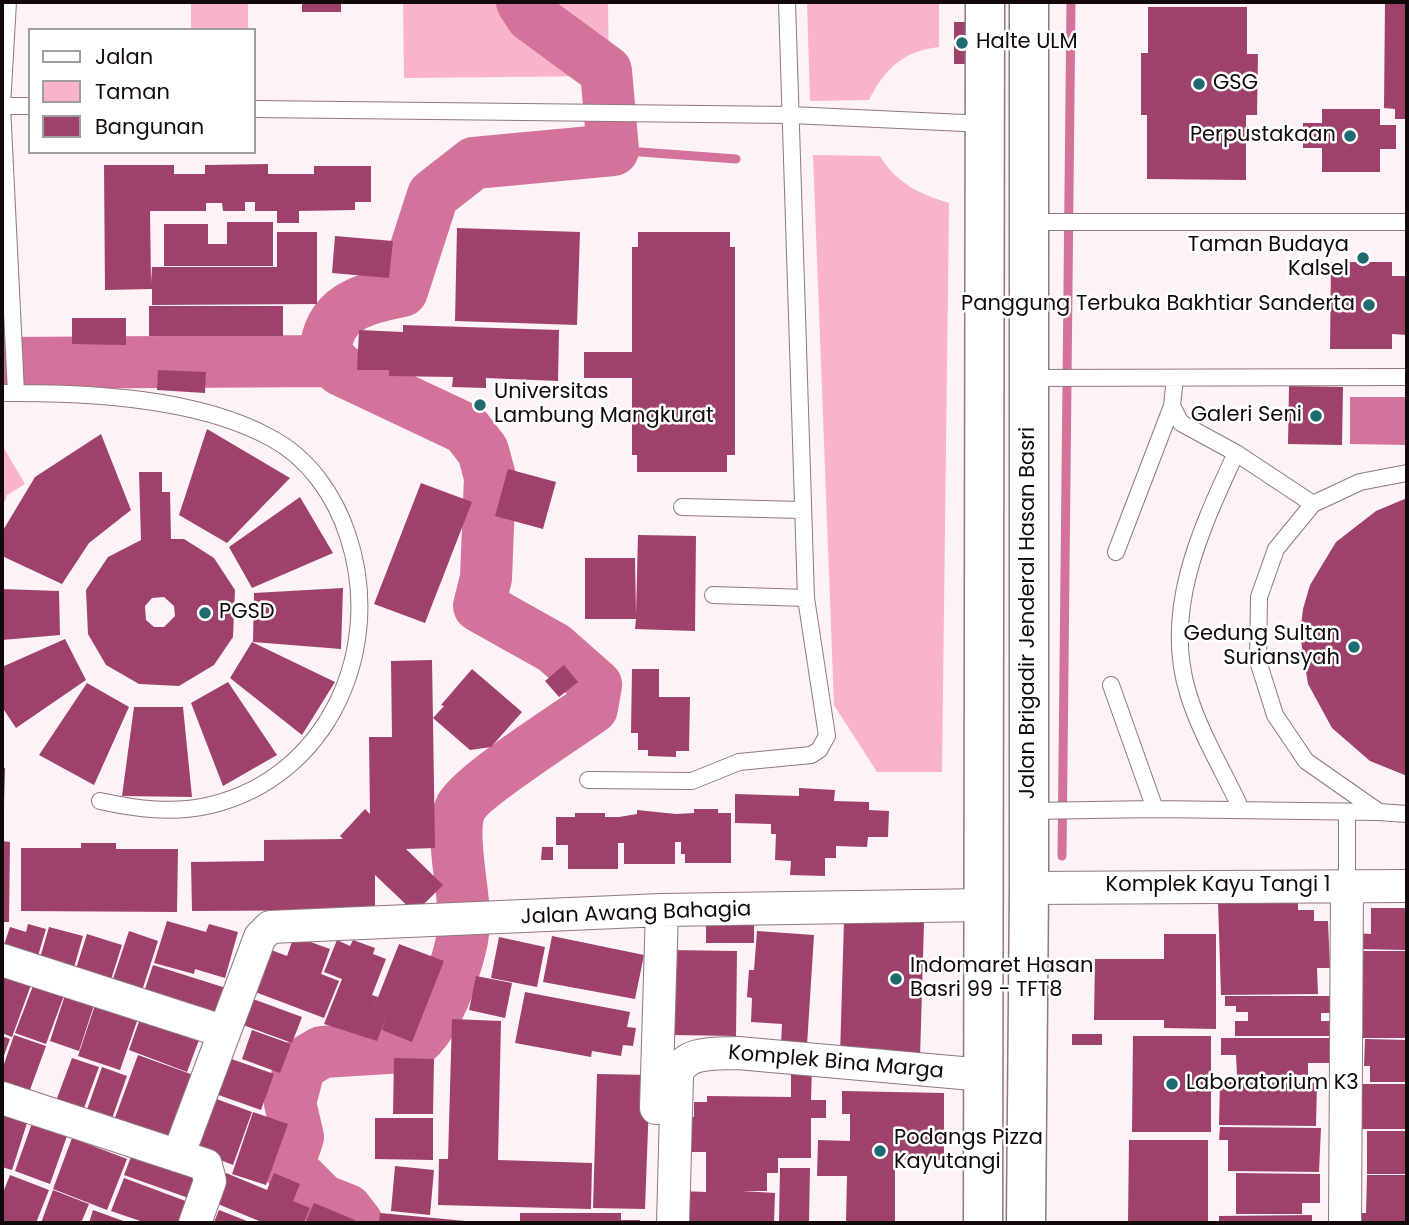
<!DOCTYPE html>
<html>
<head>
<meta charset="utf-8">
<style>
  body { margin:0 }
  #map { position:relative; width:1409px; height:1225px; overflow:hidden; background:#fdf2f6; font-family:Poppins,sans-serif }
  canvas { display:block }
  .frame { position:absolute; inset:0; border:4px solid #11090c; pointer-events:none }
  .legend { position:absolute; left:28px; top:28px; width:228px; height:126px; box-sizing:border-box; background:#fff; border:2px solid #a09d9e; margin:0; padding:9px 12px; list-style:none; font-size:21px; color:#11090c }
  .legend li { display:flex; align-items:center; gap:14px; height:35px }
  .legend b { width:35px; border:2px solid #a09d9e }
</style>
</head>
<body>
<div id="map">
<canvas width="1409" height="1225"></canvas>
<div class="frame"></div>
<ul class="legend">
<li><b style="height:9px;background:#fff"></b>Jalan</li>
<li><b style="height:19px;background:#fab3cd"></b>Taman</li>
<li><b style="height:19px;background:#9e426b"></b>Bangunan</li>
</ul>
</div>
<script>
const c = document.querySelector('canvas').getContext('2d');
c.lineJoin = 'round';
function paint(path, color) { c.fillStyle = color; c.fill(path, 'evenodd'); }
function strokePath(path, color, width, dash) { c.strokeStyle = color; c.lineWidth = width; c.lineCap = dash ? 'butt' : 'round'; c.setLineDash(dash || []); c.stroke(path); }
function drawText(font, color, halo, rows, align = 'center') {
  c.font = font + ' Poppins,sans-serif'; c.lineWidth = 5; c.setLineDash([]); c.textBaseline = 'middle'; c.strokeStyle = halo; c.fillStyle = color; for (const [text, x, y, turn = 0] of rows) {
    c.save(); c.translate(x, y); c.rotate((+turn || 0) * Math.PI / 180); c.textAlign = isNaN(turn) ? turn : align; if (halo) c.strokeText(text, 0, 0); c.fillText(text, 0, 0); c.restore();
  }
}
paint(new Path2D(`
  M191,2H248V30H191Z
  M403,2H608L609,76L404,78Z
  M807,2H939V47C904,51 885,68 869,100L810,101Z
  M813,155L880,156C897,184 920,194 949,203L942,772H877L834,705Z
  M2,445L25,484L7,495L2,509Z`), '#fab3cd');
paint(new Path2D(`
  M1350,397H1407V445L1350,444Z`), '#d3729a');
strokePath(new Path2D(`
  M613,150L736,159
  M1062,856L1071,2`), '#d3729a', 9);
strokePath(new Path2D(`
  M2,363L332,361
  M357,1223L347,1210L322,1200L288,1166L298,1137L290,1103L300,1065L322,1052L404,1047C433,1042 459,962 463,934C469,902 447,835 461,807C472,786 568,725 592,708L596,685L554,648L479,606L486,578L490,477L483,451L466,429L341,370L325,354C328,307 362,299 402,291L433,195L474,163L613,150L606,71L531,16L522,2`), '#d3729a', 52);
paint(new Path2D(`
  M302,2H341V12H302Z
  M1385,2H1407V119H1395V109L1384,108Z
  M1148,7H1247V54H1258L1257,115H1246V180L1147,179V115H1141V53H1148Z
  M954,22H969L970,64H954Z
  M1322,109H1380V125H1396V149H1380V172H1322V148H1303V123H1322Z
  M268,164V174H314V166H371V202H355V210L299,211V223H277V211H255V202H245V211H223L222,203H206V211H150L151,283L152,267H277V232H317V304L152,305V289L105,290L104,165H174V174H205V165Z
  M227,222H273V266H164V224H208V244H227Z
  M457,228L580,232L577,325L455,321Z
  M638,232H730V247H735V455H727V472H637V455H632V378H584V352H632V247H638Z
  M335,236L393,241L389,278L332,273Z
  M1331,262H1392V276H1407V335L1392,334V349H1330Z
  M149,306H283V336H149Z
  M72,318H126V345L72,344Z
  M403,325L559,330L558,381L486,378V388L452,387L453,377L389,376V370H357L359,330L403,332Z
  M158,370L206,372L205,393L157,390Z
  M1289,386L1343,387L1342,445L1288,444Z
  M207,429L290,478L227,543L179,515Z
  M101,434L131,510L89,543L62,584L2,556V532L35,477Z
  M508,469L556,482L543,529L495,516Z
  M139,472H162V492H170L171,539H184L214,558L235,590L233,637L214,665L179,686L139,684L106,665L88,634L86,590L108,557L141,540ZM164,597L174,606L175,616L164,627H154L146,620L145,606L152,598Z
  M421,483L472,502L425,623L374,604Z
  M300,497L333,553L252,588L229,547Z
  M1407,498V776L1370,761L1332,728L1308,684L1300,635L1303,609L1310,585L1336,542L1376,511Z
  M638,535L696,536L695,631L635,629L636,619H585V558H635L636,615Z
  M343,588L341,649L253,642L254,593Z
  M2,589L59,591L60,635L2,640Z
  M65,639L86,680L16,728L2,707V667Z
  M252,642L335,682L302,735L230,678Z
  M432,660L435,848L406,849L443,885L415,913L375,875V910L192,911L191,862L264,861V840L343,839L340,836L365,809L370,814L369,737H392L391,661Z
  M564,665L578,682L559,697L545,681Z
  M472,669L522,712L491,747L470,750L433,718L444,706L441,705Z
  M632,669H659V697H690L689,751H676V757L648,756V750H638V733H631Z
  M228,682L277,755L223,786L191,703Z
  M87,683L129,707L94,785L39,755Z
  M134,707H183L192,797L122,796Z
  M2,768H5L4,804H2Z
  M799,788L835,790L834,801L869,802V810L889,811L888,837H868L867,847L836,846V858H825V876L790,875L791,861L775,860L776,834H771V824L735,823V794L799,796Z
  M694,809H718V813H731V863H685V854H681V842H675V864H624V843H618V869H568V845H556V817H575V813H605V817H619L637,814V810L676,814L694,813Z
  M2,841L10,842L9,922H2Z
  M81,843H116V849H178L177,912L21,911V848H81Z
  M542,847H553V860H541Z
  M1298,901V910H1314V921H1328L1330,968H1317L1318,994L1221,995L1218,902Z
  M1371,908H1407V950L1355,949V933L1371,934Z
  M706,916H754V943H706Z
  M844,920L924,922L920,1058L840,1056Z
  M167,921L206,932L209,924L238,932L225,978L195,969L194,974L154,963Z
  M28,924L46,929L35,966L2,951L10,927L26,932Z
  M49,927L83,936L71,978L37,968Z
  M129,931L158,941L140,997L110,988Z
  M757,931L814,935L807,1045L781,1044L782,1024L751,1022L752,998L747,997L749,970H754Z
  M87,934L122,945L107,992L72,981Z
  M1164,934H1216V1029L1164,1028V1020H1094L1095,959H1164Z
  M294,936L330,949L321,974L339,981L324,1018L250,990L266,948L287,956Z
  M552,936L644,955L635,999L543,982Z
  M499,937L545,947L537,987L491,978Z
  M337,940L350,946L353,940L375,948L373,954L386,959L372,995L378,997L371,1015L399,944L444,961L412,1042L382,1030L385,1020L377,1041L324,1024L342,979L324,972Z
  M670,950L737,951L736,1036L672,1035Z
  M1355,951H1407V1038H1357Z
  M8,964L35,974L12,1037L2,1033V981Z
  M153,965L226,988L216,1021L142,998Z
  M476,976L512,983L505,1018L469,1010Z
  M36,978L66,990L46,1044L15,1033Z
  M67,989L96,999L79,1051L50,1041Z
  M525,992L630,1012L627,1027L636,1028L633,1046L623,1045L621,1056L592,1051L591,1057L515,1043Z
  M98,996L141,1010L120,1070L78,1056Z
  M1225,996H1331V1013H1321V1021H1333V1036H1235V1021H1248V1012H1236V1006H1225Z
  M253,999L302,1017L292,1043L243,1025Z
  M142,1013L166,1028L199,1040L187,1072L129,1050Z
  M452,1019L501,1021L498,1160L592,1163L591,1209L438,1205L439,1159H448Z
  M252,1030L291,1044L280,1073L242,1059Z
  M1072,1034H1102V1045H1072Z
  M14,1035L46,1046L27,1098L2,1089V1070Z
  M2,1036L10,1039L2,1061Z
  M1133,1036H1211V1132H1132Z
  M1221,1038H1333V1063H1308V1075H1237L1236,1055H1221Z
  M1365,1039L1407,1040V1082H1370V1066H1364Z
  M138,1055L199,1077L173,1149L112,1126Z
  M223,1056L274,1074L261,1110L210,1092Z
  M72,1058L99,1067L80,1119L53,1109Z
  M394,1058L434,1059L433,1114H393Z
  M102,1067L127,1076L109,1127L84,1118Z
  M791,1068H812L811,1100H826V1118H811V1158H778V1173H767V1191H742L775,1193L774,1223H680V1191L706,1192V1152H679V1117H694V1102H707V1096L791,1097Z
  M597,1074L650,1075L645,1209L593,1208Z
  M1220,1082L1317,1083L1316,1126L1219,1125Z
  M1359,1084H1407V1129H1359Z
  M842,1091L944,1093V1160L895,1159V1222L846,1221L847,1176H817L818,1140L850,1141V1114H842Z
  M211,1097L252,1112L233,1165L192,1149Z
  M2,1112L28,1120L12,1170L2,1167Z
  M253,1112L288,1124L266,1185L232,1174Z
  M375,1118H433V1160L375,1159Z
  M32,1123L67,1136L50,1184L15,1171Z
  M1220,1127L1321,1128L1319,1172L1228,1171V1140H1219Z
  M1367,1131H1407V1174H1367Z
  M72,1138L127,1159L107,1210L53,1189Z
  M1129,1140H1208V1223H1128Z
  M136,1144L206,1170L194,1200L124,1175Z
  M395,1166L434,1170L430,1215L391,1211Z
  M780,1168H810L809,1223H779Z
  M226,1173L267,1190L274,1173L300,1184L293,1201L310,1208L304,1223H264L213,1202Z
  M1236,1173L1320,1174V1203H1302V1214H1236Z
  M10,1175L49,1190L36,1223H2V1195Z
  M1367,1175H1407V1223H1361V1213H1366Z
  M124,1178L191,1203L183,1223H146L111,1211Z
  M53,1190L89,1204L81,1223H41Z
  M314,1203L355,1220L353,1223H305Z
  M93,1210L129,1223H89Z
  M219,1210L252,1223H201L203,1217L214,1222Z
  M380,1213L466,1221V1223H379Z
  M520,1213H621V1220H640V1223H520Z
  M1312,1215V1223H1219V1216Z`), '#9e426b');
const service = new Path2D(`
  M8,2L2,106L16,393
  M2,106H30
  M254,109L791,115L986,124
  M1030,222H1407
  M1029,378L1407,377
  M1175,378L1172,406L1181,423L1236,453L1313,504
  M2,393C85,392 197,397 271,438C309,458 335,496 348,536C385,647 330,776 211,805C174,814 136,809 100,801
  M1236,453C1202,527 1162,609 1188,693C1200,733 1224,772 1241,809
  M1407,473L1360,482L1313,504L1276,549L1259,597L1258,661L1275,715L1306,761L1379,812L1407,814
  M682,507L802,510
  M1116,552L1172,406
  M713,595L806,598
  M1111,685L1155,809
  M588,780L692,781L739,762L811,755L819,750L827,736L806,598L787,2
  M1029,811L1155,809L1379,812
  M1347,813V886`);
const minor = new Path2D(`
  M1029,888L1407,886
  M2,960L222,1031
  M2,1098L206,1165L210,1181L195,1223
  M656,1108L662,910
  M178,1156L260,937L270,927L662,910L985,905
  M673,1223L677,1075C684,1050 717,1054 738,1053L984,1075
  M1345,1223L1347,886`);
const trunk = new Path2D(`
  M983,1223L985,2
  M1026,1223L1029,888V2`);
strokePath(service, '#907780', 18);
strokePath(minor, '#907780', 34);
strokePath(trunk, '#907780', 41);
strokePath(service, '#fff', 16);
strokePath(minor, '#fff', 32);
strokePath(trunk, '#fff', 38);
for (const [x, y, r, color] of [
  [962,43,7,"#206b72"],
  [1199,84,7,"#206b72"],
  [1350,136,7,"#206b72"],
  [1363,258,7,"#206b72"],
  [1369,305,7,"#206b72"],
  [480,405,7,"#206b72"],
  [1316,416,7,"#206b72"],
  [205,613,7,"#206b72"],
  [1354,647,7,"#206b72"],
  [896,979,7,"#206b72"],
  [1172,1084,7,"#206b72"],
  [880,1151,7,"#206b72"]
]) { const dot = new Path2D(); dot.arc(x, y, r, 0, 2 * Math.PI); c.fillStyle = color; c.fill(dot); strokePath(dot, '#fff', 2.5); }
drawText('21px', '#11090c', '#fff', [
  ["Halte ULM",976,43],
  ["GSG",1213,84],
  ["Perpustakaan",1336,136,"right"],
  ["Taman Budaya",1349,246,"right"],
  ["Kalsel",1349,270,"right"],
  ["Panggung Terbuka Bakhtiar Sanderta",1355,305,"right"],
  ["Universitas",494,393],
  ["Lambung Mangkurat",494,417],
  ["Galeri Seni",1302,416,"right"],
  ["PGSD",219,613],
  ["Gedung Sultan",1340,635,"right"],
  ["Suriansyah",1340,659,"right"],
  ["Indomaret Hasan",910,967],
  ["Basri 99 - TFT8",910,991],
  ["Laboratorium K3",1186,1084],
  ["Podangs Pizza",894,1139],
  ["Kayutangi",894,1163]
], 'left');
drawText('21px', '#11090c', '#fff', [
  ["Jalan Brigadir Jenderal Hasan Basri",1029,613,-90],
  ["Komplek Kayu Tangi 1",1218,886],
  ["Jalan Awang Bahagia",636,914,-2],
  ["Komplek Bina Marga",836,1063,5]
]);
</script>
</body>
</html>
